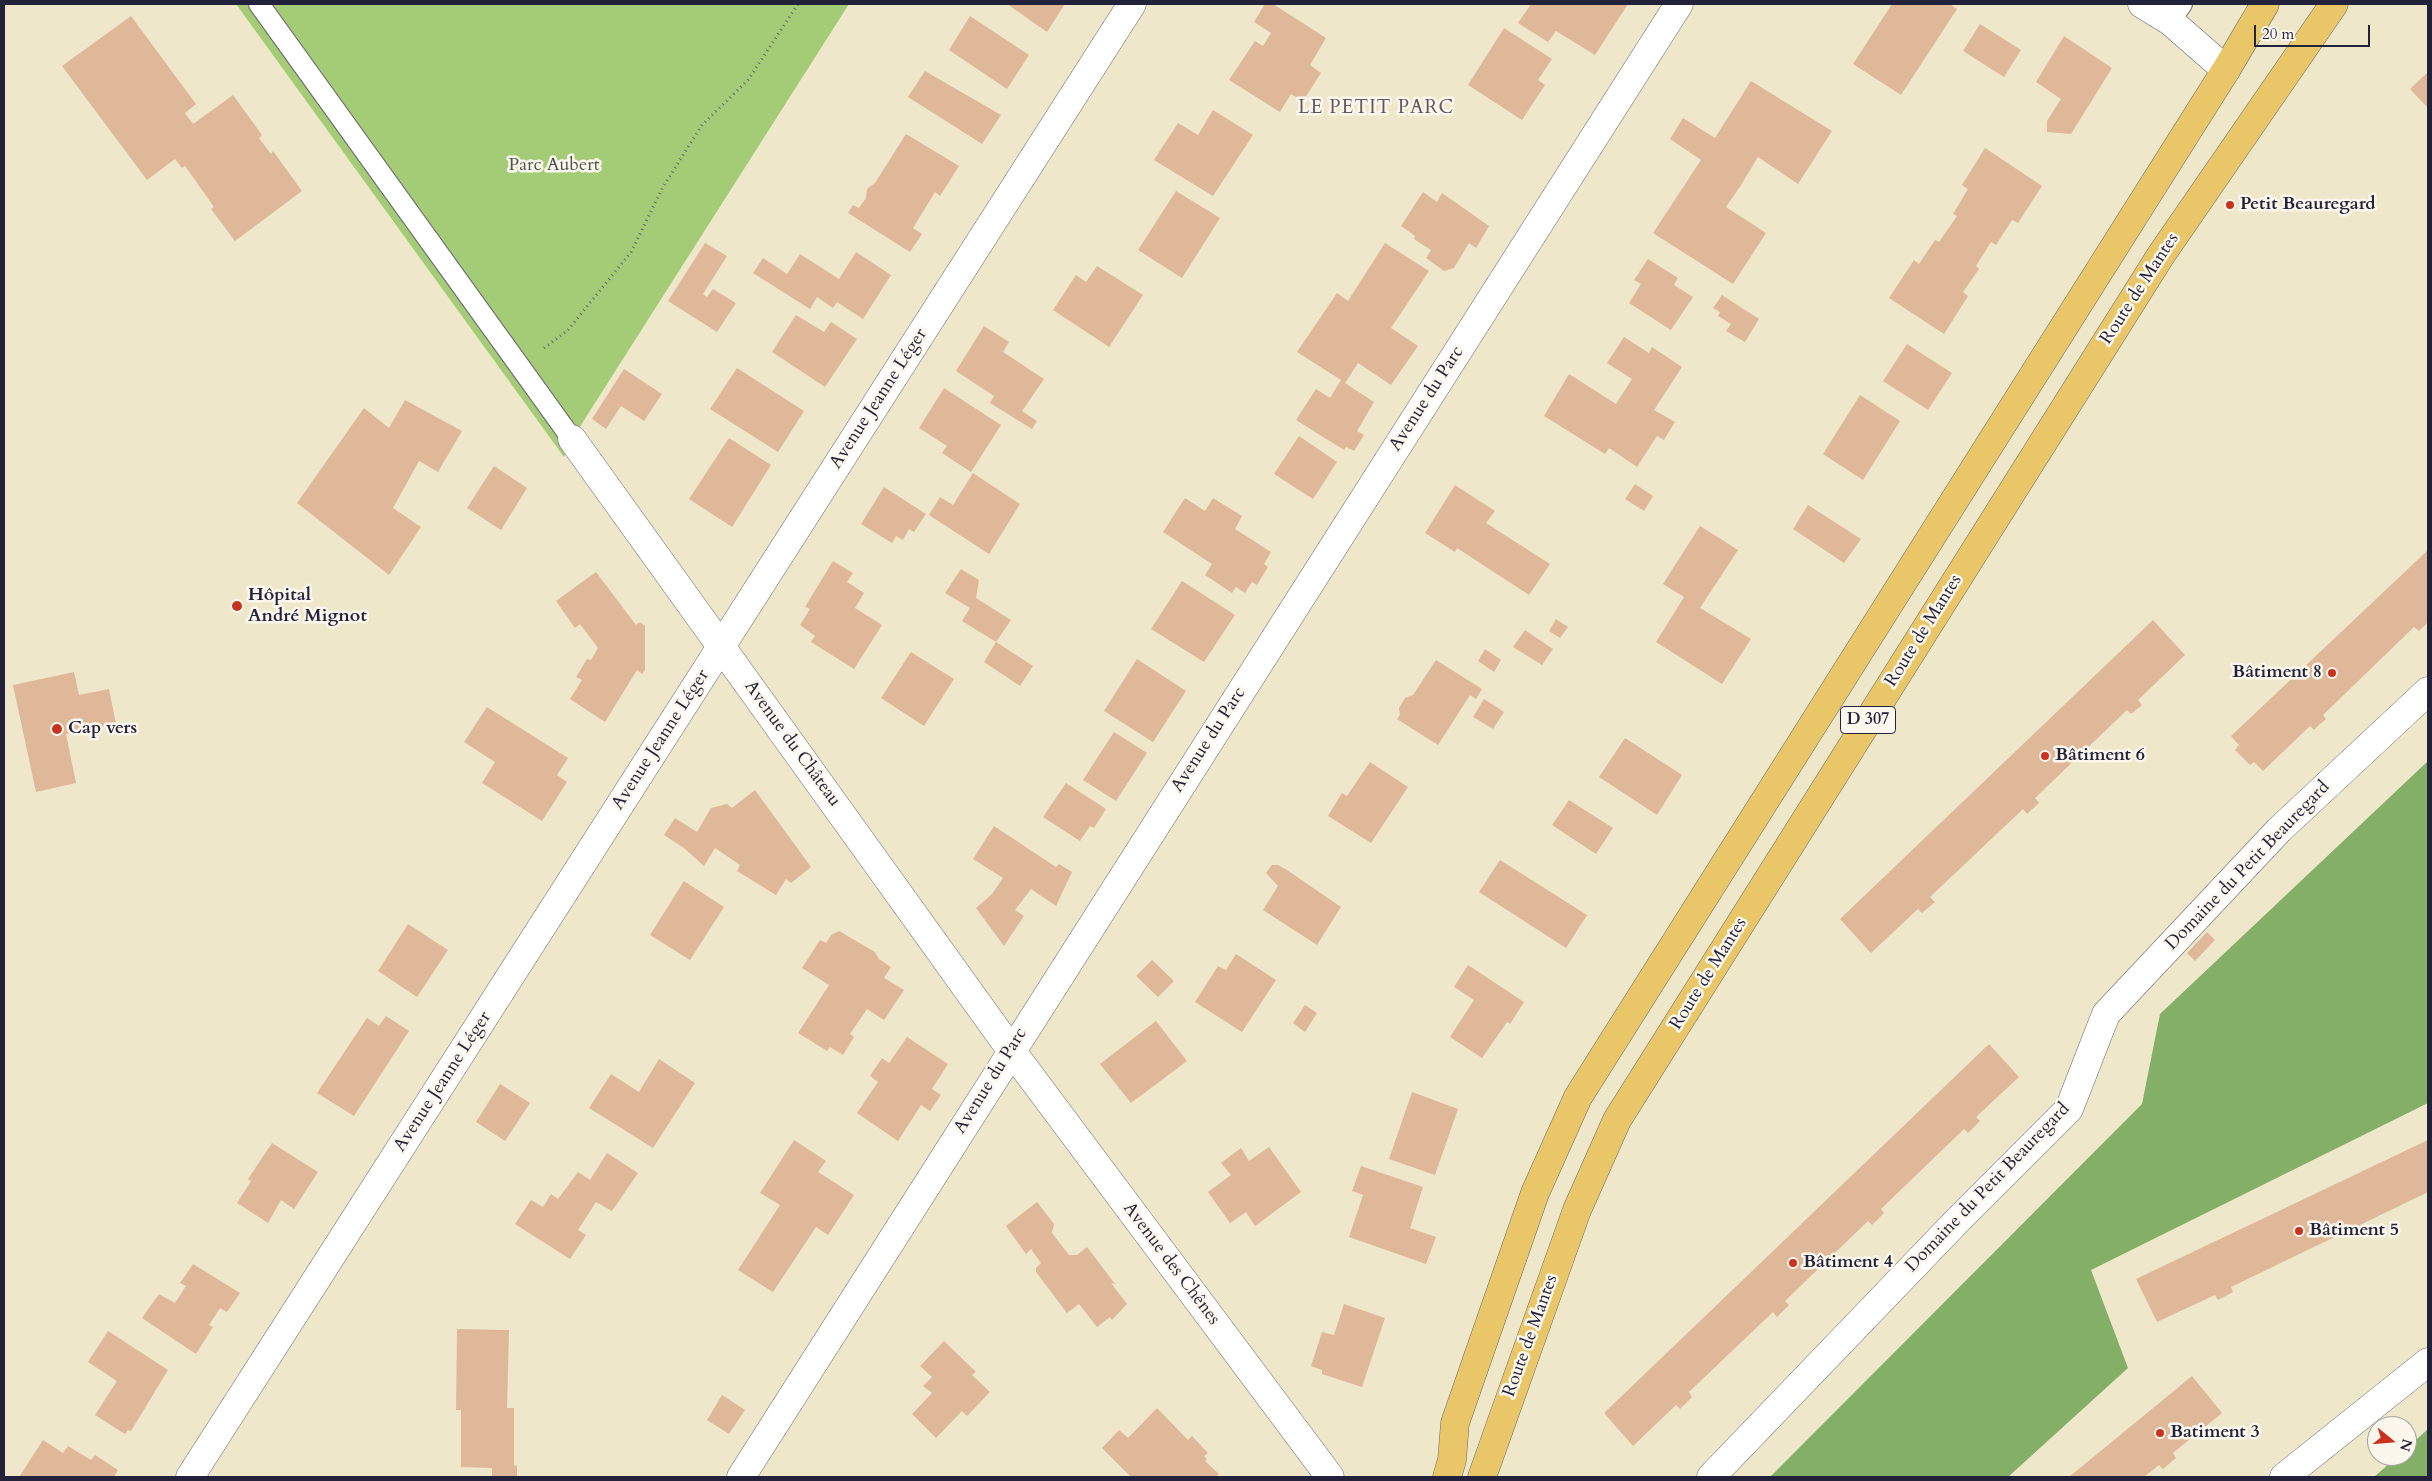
<!DOCTYPE html>
<html>
<head>
<meta charset="utf-8">
<style>
  body { margin:0 }
  #map { position:relative; width:2432px; height:1481px; overflow:hidden; background:#eee7ca; font-family:Cardo,serif }
  canvas { display:block }
  .frame { position:absolute; inset:0; border:5px solid #22223b; pointer-events:none }
  .north { position:absolute; left:2367px; top:1416px; width:50px; height:50px; box-sizing:border-box; background:#fbf7ec; border:1px solid #a4a2a5; border-radius:50%; rotate:107deg; font-size:14px; font-weight:700; line-height:20px; text-align:center; color:#22223b }
  .north::after { content:''; display:block; margin:auto; width:18px; height:22px; background:#c8321e; clip-path:polygon(50% 0,100% 100%,50% 72%,0 100%) }
  .scale { position:absolute; left:2254px; top:25px; width:116px; height:22px; box-sizing:border-box; border:2px solid #22223b; border-top:0; padding-left:6px; font-size:15px; line-height:18px; white-space:nowrap; color:#22223b; -webkit-text-stroke:4px #fbf7ec; paint-order:stroke }
</style>
</head>
<body>
<div id="map">
<canvas width="2432" height="1481"></canvas>
<div class="frame"></div>
<div class="north">N</div>
<div class="scale">20 m</div>
</div>
<script>
const c = document.querySelector('canvas').getContext('2d');
c.lineJoin = 'round';
function paint(path, color) { c.fillStyle = color; c.fill(path, 'evenodd'); }
function strokePath(path, color, width, dash) { c.strokeStyle = color; c.lineWidth = width; c.lineCap = dash ? 'butt' : 'round'; c.setLineDash(dash || []); c.stroke(path); }
function drawText(font, color, halo, rows, align = 'center') {
  c.font = font + ' Cardo,serif'; c.lineWidth = 5; c.setLineDash([]); c.textBaseline = 'middle'; c.strokeStyle = halo; c.fillStyle = color; for (const [text, x, y, turn = 0] of rows) {
    c.save(); c.translate(x, y); c.rotate((+turn || 0) * Math.PI / 180); c.textAlign = isNaN(turn) ? turn : align; if (halo) c.strokeText(text, 0, 0); c.fillText(text, 0, 0); c.restore();
  }
}
paint(new Path2D(`
  M236,4H849L572,439L564,457Z`), '#a4cb76');
paint(new Path2D(`
  M2428,761V1103L2091,1270L2128,1368L2008,1477H1770L2142,1104L2160,1014Z
  M2428,1429V1477H2374L2398,1456H2407V1448Z`), '#83af67');
paint(new Path2D(`
  M1007,4H1065L1047,32Z
  M1265,4H1273L1326,38L1310,65L1321,73L1303,101L1291,94L1280,112L1229,80L1255,41L1263,46L1271,33L1254,22Z
  M1531,4H1628L1595,55L1556,31L1548,42L1518,23Z
  M1892,4H1950L1957,9L1901,95L1853,64Z
  M131,16L196,104L185,113L193,124L233,95L262,135L259,138L271,154L273,151L302,191L235,241L211,209L214,207L185,166L182,168L175,159L147,180L62,66Z
  M970,16L1029,55L1007,89L949,50Z
  M1980,24L2021,50L2004,77L1963,51Z
  M1504,28L1552,59L1538,80L1545,85L1522,120L1468,85Z
  M2064,36L2112,68L2071,134L2047,132V121L2061,99L2036,82Z
  M925,71L1001,115L982,144L908,97Z
  M2428,72V108L2410,89Z
  M1751,81L1832,131L1798,184L1758,157L1741,185L1726,207L1766,233L1733,284L1653,233L1701,160L1670,139L1683,118L1715,138Z
  M1213,110L1253,135L1213,196L1154,160L1178,123L1198,135Z
  M906,134L959,166L940,196L935,192L913,228L922,234L910,252L848,213L853,205L859,208L866,198L867,189L875,183Z
  M1985,148L2042,186L2018,223L2012,220L1996,245L1991,242L1976,266L1979,269L1963,292L1968,296L1944,334L1889,298L1914,260L1919,264L1935,240L1939,242L1957,216L1953,214L1968,189L1962,185Z
  M1176,191L1220,218L1182,278L1138,250Z
  M1423,192L1437,202L1442,193L1489,226L1476,248L1469,243L1454,268L1444,271L1426,258L1431,250L1414,239L1415,236L1401,226Z
  M705,243L727,256L703,294L707,297L713,289L736,303L717,332L668,301Z
  M1385,243L1429,271L1391,328L1418,346L1391,385L1358,363L1345,383L1374,402L1357,431L1364,435L1354,451L1346,447L1344,450L1296,420L1316,389L1330,398L1341,380L1297,352L1337,293L1348,301Z
  M856,252L891,275L863,319L837,302L833,308L817,297L810,309L753,273L763,258L787,274L800,254L839,279Z
  M1648,259L1678,278L1674,285L1693,297L1671,330L1629,303L1641,284L1634,280Z
  M1097,266L1143,295L1109,347L1053,310L1076,275L1086,282Z
  M1722,295L1759,319L1745,342L1726,331L1731,324L1718,316L1720,312L1713,308Z
  M796,315L824,332L831,322L857,339L825,387L772,352Z
  M984,326L1009,342L1003,352L1044,379L1022,411L1037,421L1032,429L990,403L994,396L956,371Z
  M1624,337L1649,353L1652,347L1682,367L1654,410L1675,422L1664,440L1657,436L1637,467L1609,448L1605,454L1544,416L1569,374L1616,404L1632,379L1607,363Z
  M1907,344L1952,373L1928,410L1883,381Z
  M737,368L804,411L778,452L710,409Z
  M624,369L662,394L644,421L621,406L606,429L592,419Z
  M944,388L1001,425L971,472L942,453L947,446L919,428Z
  M1860,395L1900,421L1863,480L1823,454Z
  M405,400L462,431L438,472L419,461L393,508L421,527L389,575L297,503L364,408L389,428Z
  M1299,436L1337,462L1313,499L1274,474Z
  M729,438L771,465L732,527L689,499Z
  M494,466L527,488L501,530L467,508Z
  M973,473L1020,504L989,554L929,515L940,497L953,505Z
  M1635,484L1653,496L1644,511L1625,499Z
  M1455,485L1495,511L1486,523L1550,564L1529,595L1457,548L1455,552L1425,533Z
  M884,487L926,514L914,532L909,529L903,540L896,536L892,543L861,524Z
  M1185,498L1205,511L1213,498L1242,516L1235,529L1271,552L1264,564L1268,567L1257,585L1252,582L1245,593L1236,587L1232,593L1205,575L1212,564L1163,532Z
  M1808,505L1861,539L1844,563L1793,529Z
  M1700,526L1738,550L1700,608L1751,639L1722,684L1656,642L1684,597L1663,584Z
  M2428,550V622L2419,631L2414,627L2323,715L2326,719L2320,724L2314,730L2310,726L2263,771L2254,762L2250,765L2235,750L2239,745L2231,736Z
  M833,561L853,573L847,582L864,593L855,608L882,625L854,669L811,642L815,636L800,625L810,609L805,607Z
  M961,569L979,580L976,598L1011,620L996,642L1033,666L1020,686L984,662L996,642L962,621L970,608L945,593Z
  M596,572L636,625L640,622L645,626V670L642,674L637,670L605,722L570,699L582,680L576,677L587,659L591,660L598,648L580,624L575,628L556,601Z
  M1182,581L1235,615L1204,662L1151,629Z
  M1556,619L1568,627L1560,638L1549,631Z
  M2153,620L2185,655L2138,700L2142,705L2131,714L2127,710L2035,798L2039,803L2027,814L2023,809L1930,897L1935,902L1922,913L1918,909L1871,953L1840,919Z
  M1525,630L1553,649L1542,665L1513,647Z
  M1485,649L1501,660L1494,672L1478,661Z
  M911,652L954,679L924,726L881,698Z
  M1137,659L1186,691L1153,742L1104,711Z
  M1436,660L1482,689L1476,699L1470,695L1438,745L1397,719L1400,715L1399,708L1405,698L1413,695Z
  M74,672L79,695L109,689L116,724L66,734L76,783L36,792L13,685Z
  M1484,699L1504,712L1493,729L1473,717Z
  M487,707L568,758L557,775L567,782L542,821L482,783L495,762L464,742Z
  M1114,732L1147,753L1116,801L1083,780Z
  M1625,738L1682,775L1657,815L1599,777Z
  M1370,762L1408,787L1371,843L1328,816L1342,793L1347,796Z
  M1066,783L1106,809L1094,828L1090,826L1080,841L1043,817Z
  M755,790L811,867L791,883L786,879L776,895L737,871L740,865L715,848L704,866L684,848L664,835L675,818L697,832L711,808L727,804L732,808Z
  M1569,800L1613,828L1596,854L1552,825Z
  M994,826L1056,867L1059,864L1072,872L1056,906L1031,889L1015,910L1024,916L1004,946L976,908L992,894L1003,878L973,859Z
  M1500,860L1587,915L1566,948L1479,892Z
  M1272,865H1278L1287,870L1341,907L1317,945L1263,910L1278,886L1266,873Z
  M684,881L724,907L690,960L650,935Z
  M408,924L448,950L417,997L378,971Z
  M839,931L875,952L879,959L891,967L884,978L904,990L884,1020L867,1009L850,1034L854,1037L843,1055L830,1047L827,1051L798,1033L829,985L802,968L820,940L826,943L831,935Z
  M2207,932L2215,940L2195,961L2187,953Z
  M1236,954L1276,980L1242,1032L1195,1002L1218,966L1226,970Z
  M1152,960L1174,981L1158,997L1136,976Z
  M1468,965L1524,1002L1510,1024L1507,1022L1482,1058L1450,1037L1474,1000L1454,987Z
  M1305,1005L1317,1013L1305,1032L1293,1023Z
  M386,1016L409,1031L354,1116L317,1093L367,1018L379,1026Z
  M1156,1021L1187,1061L1131,1103L1100,1064Z
  M907,1037L948,1064L932,1089L941,1095L930,1111L921,1105L898,1141L857,1113L878,1082L870,1076L882,1058L889,1063Z
  M1989,1044L2019,1077L1976,1117L1980,1121L1968,1133L1964,1129L1881,1209L1884,1213L1872,1225L1868,1221L1785,1301L1789,1305L1777,1317L1773,1312L1689,1392L1692,1397L1680,1409L1676,1405L1633,1446L1604,1413Z
  M659,1059L695,1083L653,1148L589,1108L611,1074L639,1092Z
  M500,1084L530,1103L505,1141L476,1122Z
  M1412,1092L1458,1109L1435,1175L1389,1159Z
  M794,1140L826,1161L818,1172L854,1195L828,1235L816,1227L773,1292L738,1270L780,1205L760,1193Z
  M2428,1140V1192L2360,1225L2363,1230L2348,1237L2345,1232L2231,1287L2233,1292L2218,1300L2215,1295L2157,1322L2136,1279Z
  M272,1143L318,1172L294,1209L281,1200L268,1223L237,1203L251,1181L248,1179Z
  M1269,1147L1301,1192L1255,1226L1246,1212L1230,1223L1208,1192L1231,1175L1221,1163L1241,1148L1249,1161Z
  M607,1153L638,1173L612,1211L596,1202L578,1230L586,1235L570,1259L515,1224L531,1200L543,1207L551,1194L558,1199L578,1172L590,1180Z
  M1361,1166L1423,1187L1410,1228L1436,1237L1426,1264L1349,1237L1363,1195L1352,1191Z
  M1037,1202L1054,1224L1052,1233L1069,1255H1077L1087,1247L1115,1284L1111,1283L1127,1304L1112,1320L1110,1317L1097,1327L1079,1304L1067,1313L1036,1272V1268L1041,1263L1031,1249L1026,1254L1006,1226Z
  M193,1264L240,1293L227,1312L220,1308L209,1325L213,1327L196,1354L142,1318L159,1294L175,1303L186,1286L180,1283Z
  M1344,1304L1385,1318L1362,1387L1322,1374V1370L1311,1366L1322,1332L1334,1335Z
  M457,1329L509,1330L507,1408H514V1465L517,1466V1477H492V1468L461,1467V1410H456Z
  M108,1331L168,1370L131,1431L128,1430L125,1434L95,1415L117,1381L88,1362Z
  M944,1341L976,1372L972,1375L990,1392L967,1416L962,1411L936,1438L912,1414L932,1393L923,1386L932,1377L920,1366Z
  M2192,1376L2222,1413L2173,1453L2176,1458L2170,1463L2163,1469L2159,1465L2144,1477H2069Z
  M722,1395L745,1410L729,1434L707,1420Z
  M1157,1408L1188,1440L1192,1436L1208,1453L1204,1456L1207,1459L1205,1461L1219,1474L1216,1477H1131L1102,1448L1119,1430L1128,1438Z
  M43,1440L63,1453L68,1446L91,1460L95,1455L118,1470L114,1477H19Z`), '#dfb89a');
const lane = new Path2D(`
  M259,4L572,439
  M2170,21L2182,4`);
const street = new Path2D(`
  M2142,4L2170,21L2226,70
  M572,439L1011,1050L1330,1477
  M190,1477L1132,4
  M741,1477L1679,4
  M1711,1477L1957,1221L2069,1109L2106,1014L2279,830L2428,691
  M2284,1477L2428,1362`);
const primary = new Path2D(`
  M1447,1477L1452,1460L1455,1423L1535,1193L1578,1097L2226,70L2265,4
  M1482,1477L1577,1210L1617,1120L2161,255L2334,4`);
strokePath(lane, '#69676d', 22);
strokePath(street, '#69676d', 29);
strokePath(primary, '#69676d', 29);
strokePath(new Path2D(`
  M544,348L568,330L631,252L663,187L702,125L748,80L798,4`), '#69676d', 3, [1, 4]);
strokePath(lane, '#fff', 20);
strokePath(street, '#fff', 28);
strokePath(primary, '#e9c769', 28);
for (const [x, y, r, color] of [
  [2230,205,5,"#c8321e"],
  [237,606,6,"#c8321e"],
  [2332,673,5,"#c8321e"],
  [57,729,6,"#c8321e"],
  [2045,756,5,"#c8321e"],
  [2299,1231,5,"#c8321e"],
  [1793,1263,5,"#c8321e"],
  [2160,1433,5,"#c8321e"]
]) { const dot = new Path2D(); dot.arc(x, y, r, 0, 2 * Math.PI); c.fillStyle = color; c.fill(dot); strokePath(dot, '#fbf7ec', 2); }
for (const [x, y, w] of [
  [1868,720,55]
]) { const box = new Path2D(); box.roundRect(x - w / 2, y - 13.5, w, 27, 4); c.fillStyle = '#fbf7ec'; c.fill(box); strokePath(box, '#22223b', 1); }
drawText('bold 16px', '#22223b', null, [
  ["D 307",1868,720]
]);
drawText('18px', '#49554d', '#fbf7ec', [
  ["Parc Aubert",554,166]
]);
drawText('bold 18px', '#22223b', '#fbf7ec', [
  ["Petit Beauregard",2240,205],
  ["Hôpital",248,596],
  ["André Mignot",248,617],
  ["Bâtiment 8",2322,673,"right"],
  ["Cap vers",68,729],
  ["Bâtiment 6",2055,756],
  ["Bâtiment 5",2309,1231],
  ["Bâtiment 4",1803,1263],
  ["Batiment 3",2170,1433]
], 'left');
drawText('18px', '#22223b', '#fbf7ec', [
  ["Route de Mantes",2140,289,-57],
  ["Avenue Jeanne Léger",879,399,-57],
  ["Avenue du Parc",1427,399,-57],
  ["Route de Mantes",1924,631,-58],
  ["Avenue Jeanne Léger",661,740,-57],
  ["Avenue du Parc",1209,740,-57],
  ["Avenue du Château",792,744,54],
  ["Domaine du Petit Beauregard",2248,866,-46],
  ["Route de Mantes",1709,974,-58],
  ["Avenue du Parc",991,1081,-58],
  ["Avenue Jeanne Léger",443,1082,-57],
  ["Domaine du Petit Beauregard",1988,1188,-46],
  ["Avenue des Chênes",1171,1264,53],
  ["Route de Mantes",1531,1336,-70]
]);
c.letterSpacing = '1px';
drawText('19px', '#64565c', '#fbf7ec', [
  ["LE PETIT PARC",1376,109]
]);
c.letterSpacing = '0px';
</script>
</body>
</html>
